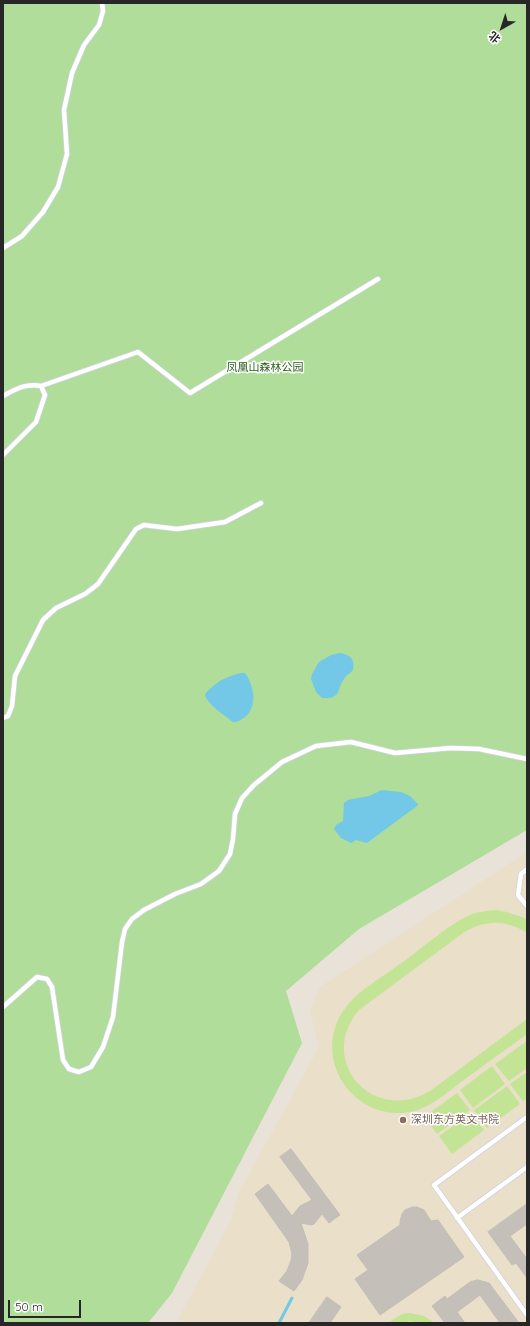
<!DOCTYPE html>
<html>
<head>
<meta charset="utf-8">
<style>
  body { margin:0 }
  #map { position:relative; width:530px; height:1326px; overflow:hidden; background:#e9e2d9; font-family:Quicksand,"Noto Sans SC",sans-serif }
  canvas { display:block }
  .frame { position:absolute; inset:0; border:4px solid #272727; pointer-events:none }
  .north { position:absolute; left:482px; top:8px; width:40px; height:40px; -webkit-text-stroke:3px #fff; paint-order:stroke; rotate:219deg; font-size:11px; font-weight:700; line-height:16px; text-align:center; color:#272727 }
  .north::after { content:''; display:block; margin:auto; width:14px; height:18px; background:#272727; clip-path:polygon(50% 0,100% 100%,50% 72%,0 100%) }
  .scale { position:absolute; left:8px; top:1300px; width:73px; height:18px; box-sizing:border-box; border:2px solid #272727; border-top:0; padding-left:5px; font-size:12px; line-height:14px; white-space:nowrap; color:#272727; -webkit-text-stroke:3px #fff; paint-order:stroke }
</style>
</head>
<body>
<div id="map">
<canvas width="530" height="1326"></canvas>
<div class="frame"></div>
<div class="north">北</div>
<div class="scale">50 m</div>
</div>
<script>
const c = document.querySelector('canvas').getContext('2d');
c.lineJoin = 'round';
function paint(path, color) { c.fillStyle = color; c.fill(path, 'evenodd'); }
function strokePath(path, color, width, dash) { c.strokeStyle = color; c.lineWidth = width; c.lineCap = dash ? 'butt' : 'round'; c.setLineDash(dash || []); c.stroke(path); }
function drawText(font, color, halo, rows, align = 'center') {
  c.font = font + ' Quicksand,"Noto Sans SC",sans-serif'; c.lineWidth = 3; c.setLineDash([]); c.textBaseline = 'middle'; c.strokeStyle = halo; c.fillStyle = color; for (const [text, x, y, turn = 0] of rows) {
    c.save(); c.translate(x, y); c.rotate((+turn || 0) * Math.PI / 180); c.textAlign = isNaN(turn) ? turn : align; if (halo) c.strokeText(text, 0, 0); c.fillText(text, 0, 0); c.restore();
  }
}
paint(new Path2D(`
  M527,852V1323H176L231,1220L239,1192L319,1047L310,1010L320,987Z`), '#eadfc9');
paint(new Path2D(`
  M3,3H527V830L359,929L286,991L302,1043L172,1293L148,1323H3Z`), '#b0dd99');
paint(new Path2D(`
  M496,910L507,912L527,919V933C506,919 484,920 463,933L359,1010C316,1060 373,1125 430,1091L527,1019V1034C505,1050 483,1066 461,1082C448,1092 434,1104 418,1110C364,1127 315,1071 338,1020C341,1014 345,1008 350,1002C363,988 384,976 400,964C420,950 443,929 464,918C474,912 485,911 496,910Z
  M527,1041V1068L509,1081L495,1064Z
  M492,1066L505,1084L473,1108L460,1090Z
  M527,1072V1099L523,1101L510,1084Z
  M507,1086L520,1104L487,1128L474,1110Z
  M457,1093L470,1110L437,1134L424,1117Z
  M471,1113L484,1130L452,1154L439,1136Z
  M410,1313L424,1316L434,1323H421L410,1321L402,1323H388L402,1314Z`), '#c3e495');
paint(new Path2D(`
  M340,653C351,655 355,659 353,670C350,674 346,675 344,679C336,690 342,699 322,698L316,692L311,679L312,674L319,662L331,655Z
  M240,673H245C254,685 258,707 245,717C241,720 238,722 233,722C225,715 206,704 205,694C217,681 224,678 240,673Z
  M382,790L401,792L410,796L418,804L417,806L367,843L356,840L351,843L341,838L334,829L336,825L343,821L344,803L348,800L369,796Z`), '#72c8e6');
strokePath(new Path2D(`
  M279,1323L292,1298`), '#72c8e6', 3);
const building = new Path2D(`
  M291,1149L340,1215L329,1223L322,1214L314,1224L311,1225L301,1223L308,1244V1263L302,1280L294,1291L279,1281L287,1271L291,1260L292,1254L289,1242L255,1194L268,1184L292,1216L300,1206L312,1200L280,1157Z
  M527,1204V1224L510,1236L527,1259V1278L516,1263L512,1265L488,1232Z
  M413,1207H417L424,1210L431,1221L438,1220L464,1257L380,1315L355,1279L368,1270L357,1255L400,1225V1221L402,1214L405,1210Z
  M478,1280L489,1283L519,1323H500L480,1295L457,1312L465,1323H445L432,1306L445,1296L447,1299L470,1282Z
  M327,1297L341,1307L330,1323H309Z`);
paint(building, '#c4bfb9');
strokePath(building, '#c4beb4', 1);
const lane = new Path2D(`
  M3,248L22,236L43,212L58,187L67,154L64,110L72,73L84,45L99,25L103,11L102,3
  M41,386L138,352L190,393L378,279
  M3,396C16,389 26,383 41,386L45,395L36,422L3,455
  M3,718L8,716L12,706L15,676L43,620L56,608L85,594L98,584L136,529L144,525L177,529L225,522L261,503
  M527,869L521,874L518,895L527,906
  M3,1007L37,977L47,979L52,987L63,1060L69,1069L79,1072L91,1067L103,1047L113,1017L122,942L125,929L132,919L144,910L175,894L201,884L219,871L230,854L233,839L235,814L242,798L254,785L282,762L316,746L351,742L395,753L451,748L479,749L527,759
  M527,1117L434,1185L527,1315
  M457,1218L527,1167`);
strokePath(lane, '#cfd2e0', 6);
strokePath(lane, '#fff', 4.5);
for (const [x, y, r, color] of [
  [403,1120,4,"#8d6e63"]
]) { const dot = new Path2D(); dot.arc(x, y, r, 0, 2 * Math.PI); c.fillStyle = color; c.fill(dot); strokePath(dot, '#fff', 1.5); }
drawText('11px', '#2b5e1d', '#fff', [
  ["凤凰山森林公园",265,368]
]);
drawText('11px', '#785e54', '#fff', [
  ["深圳东方英文书院",411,1120]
], 'left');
</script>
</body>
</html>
